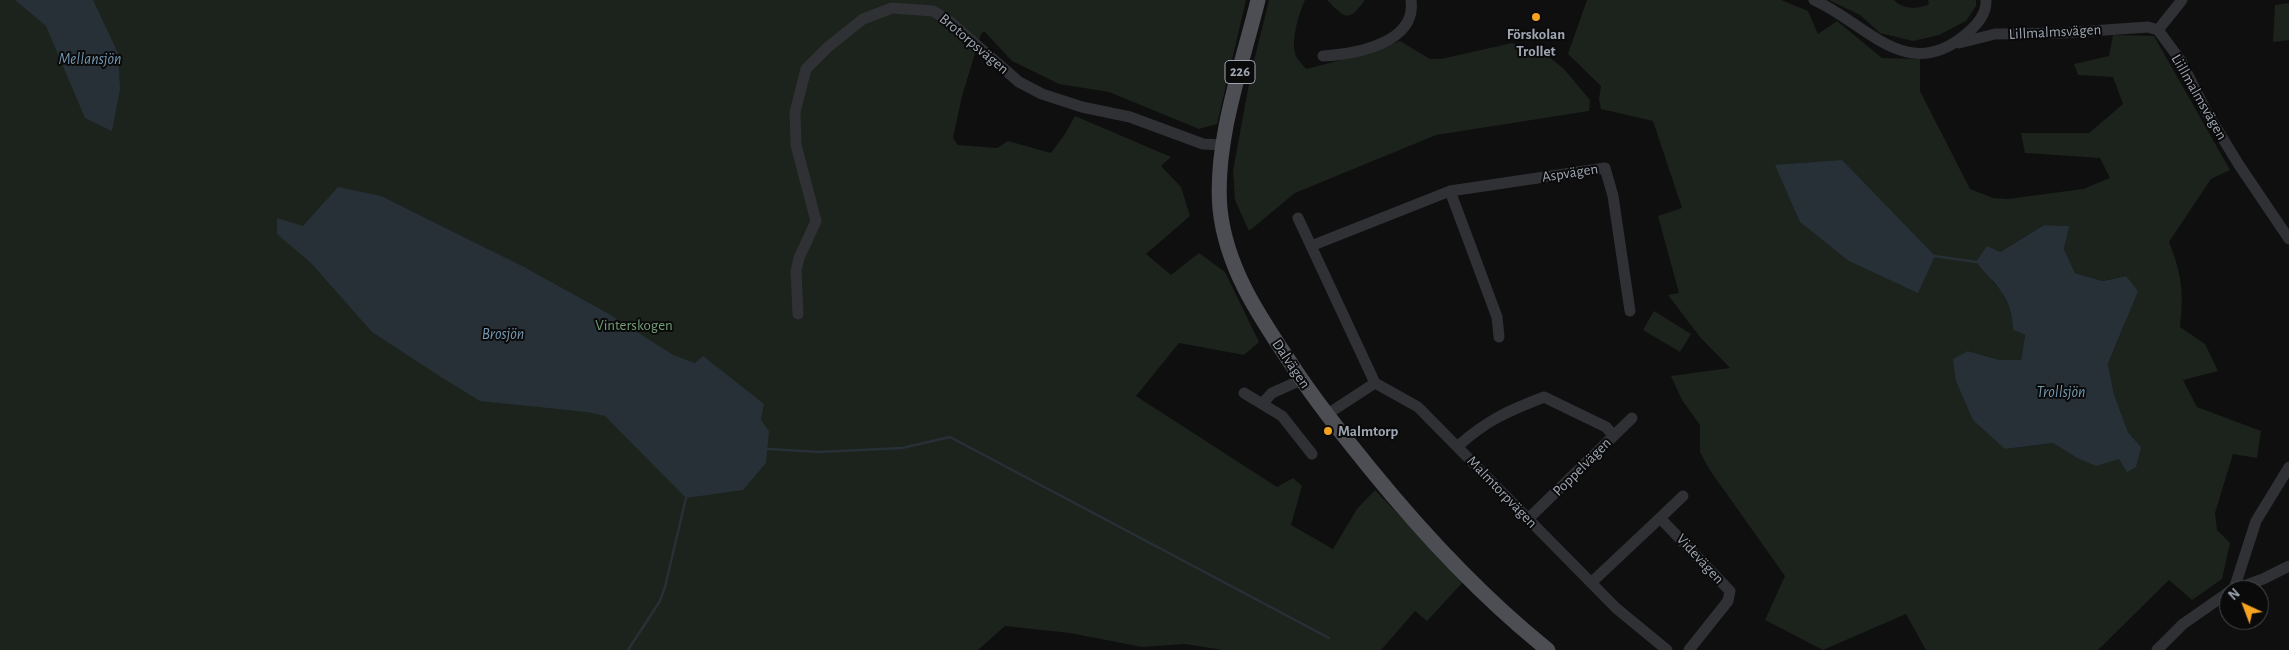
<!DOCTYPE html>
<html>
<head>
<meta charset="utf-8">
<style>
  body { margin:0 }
  #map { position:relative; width:2289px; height:650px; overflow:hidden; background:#0f0f10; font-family:"Alegreya Sans",sans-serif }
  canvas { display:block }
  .north { position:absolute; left:2219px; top:580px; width:50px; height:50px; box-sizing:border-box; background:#0a0a0b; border:1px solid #46484e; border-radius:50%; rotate:317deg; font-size:14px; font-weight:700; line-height:20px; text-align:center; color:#9fa6b2 }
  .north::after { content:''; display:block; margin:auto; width:18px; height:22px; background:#f6a221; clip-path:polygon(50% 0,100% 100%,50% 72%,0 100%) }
</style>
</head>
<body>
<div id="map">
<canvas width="2289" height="650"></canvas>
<div class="north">N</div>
</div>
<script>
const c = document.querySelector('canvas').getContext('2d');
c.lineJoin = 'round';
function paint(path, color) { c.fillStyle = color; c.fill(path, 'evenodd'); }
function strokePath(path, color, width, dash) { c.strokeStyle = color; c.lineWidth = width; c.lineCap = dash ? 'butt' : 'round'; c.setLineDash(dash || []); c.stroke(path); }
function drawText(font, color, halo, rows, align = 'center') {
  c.font = font + ' "Alegreya Sans",sans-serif'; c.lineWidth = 4; c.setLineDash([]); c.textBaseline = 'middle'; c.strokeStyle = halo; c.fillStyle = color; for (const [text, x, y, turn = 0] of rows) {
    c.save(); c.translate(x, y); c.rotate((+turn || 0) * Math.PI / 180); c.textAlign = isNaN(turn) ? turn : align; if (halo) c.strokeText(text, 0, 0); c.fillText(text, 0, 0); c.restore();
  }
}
paint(new Path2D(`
  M0,0H1246L1217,124L1199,129L1109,92L1059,84L1012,61L984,31L981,34L962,96L953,138L958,145L997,148L1008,141L1051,153L1065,134L1075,116L1171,157L1161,166L1181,187L1190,216L1146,254L1171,275L1199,253L1225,272L1259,342L1244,355L1179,343L1136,396L1277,487L1293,478L1302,486L1291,525L1333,549L1357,509L1375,490L1463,582L1427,621L1415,611L1381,650H1223L1185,644L1142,647L1070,633L1005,626L978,650H0Z
  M1269,0H1305C1299,14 1290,41 1296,56C1298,60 1303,65 1306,69L1357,56L1400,41L1430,59H1441L1512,43L1543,52L1564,69L1590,100L1589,111L1436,135L1295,193L1249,231L1235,200L1233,171L1251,73Z
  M1327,0H1365C1348,23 1346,19 1327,0Z
  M1587,0H1781L1808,11L1818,34L1837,21L1882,58L1920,59V91L1970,189L1993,198L2008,199L2083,189L2110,178L2100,158L2025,153L2021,133H2089L2123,104L2113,77L2078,75L2074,64L2109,56L2113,35L2154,36L2230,170L2211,179L2169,242C2182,275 2184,292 2180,327L2205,344L2218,371L2183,380L2197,407L2261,431L2257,458L2233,454L2215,513L2217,530L2230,543L2222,579L2192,600L2169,580L2098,650H1926L1906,614L1823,650L1765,620L1785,576L1709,469L1700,452V425L1682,400L1671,376L1730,368L1700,337L1668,295L1679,293L1658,216L1682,208L1653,121L1601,109L1599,99L1601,86L1568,54ZM2044,225L2068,226L2064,249L2075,273L2103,281L2126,276L2125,323L2108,364L2114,394L2128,432L2141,447L2075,457L2053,443L2005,449L1968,351L2000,360H2021L2025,335L2013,330C2012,309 2006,295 1992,281L2000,252Z
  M1829,0H1894C1902,9 1918,10 1929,4L1928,0H1976V6L1966,21L1939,35L1913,41L1880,33L1860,15Z
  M2289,3V40L2273,42L2275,5Z
  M1654,311L1691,334L1680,352L1643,330Z`), '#1b231c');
paint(new Path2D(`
  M15,0H93L118,53L120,89L112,131L85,118L46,26Z
  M1842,160L1935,256L1918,293L1849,261L1800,222L1775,165Z
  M338,187L381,196L524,267L609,314L673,355L695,363L703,356L764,404L761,420L769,431L766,463L743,490L686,498L605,416L587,412L480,401L441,377L372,332L311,263L277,234V218L303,226Z
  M2044,225L2069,226L2064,249L2075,273L2103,281L2126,276L2138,291L2108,364L2114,394L2128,432L2141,447L2136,467L2127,472L2119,459L2096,466L2075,457L2053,443L2005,449L1973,420L1956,381L1953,359L1968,351L2000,360H2021L2025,335L2013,330C2012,296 1996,286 1976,262L1987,246L2000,252Z`), '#273036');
strokePath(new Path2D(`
  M1935,256L1976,262
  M768,449L819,452L902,448L950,437L1329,638
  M628,650L660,601L665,587L686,498`), '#273036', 2.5);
strokePath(new Path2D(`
  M1814,0C1866,23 1906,84 1965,35C1975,27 1987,14 1986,0
  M2158,30L2181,61L2206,111L2239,165L2289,239
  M2158,30L2182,0
  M1959,43L1995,34L2062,33L2148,27L2158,30
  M1323,56C1356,54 1417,43 1411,0
  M1450,191L1497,317L1499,337
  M1298,218L1375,383
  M1311,246L1450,191L1605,168L1613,196L1630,311
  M798,314L796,271L799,258L816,221L796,145L795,112L806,69L828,47L863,19L892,8L933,11L949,21L1019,82L1042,94L1082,107L1130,117L1203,144L1224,145
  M1244,393L1282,416L1312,454
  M1262,404L1272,393L1301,380
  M1326,415L1375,383L1418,407L1616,608L1667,650
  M1458,446C1487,420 1508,411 1544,397L1606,427L1614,436
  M1683,496L1660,518L1730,591L1728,601L1689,650
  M1528,519L1632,418
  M1592,582L1660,518
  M2234,589L2256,521L2289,467
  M2233,590L2263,579L2289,566
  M2157,650L2183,624L2229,592`), '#303135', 11);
strokePath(new Path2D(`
  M1258,0C1242,65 1214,142 1220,209C1226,266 1257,313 1288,359C1313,398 1342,434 1372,471C1425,536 1482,597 1548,650`), '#4c4e54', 15);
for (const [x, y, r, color] of [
  [1536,17,5,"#f6a221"],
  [1328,431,5,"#f6a221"]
]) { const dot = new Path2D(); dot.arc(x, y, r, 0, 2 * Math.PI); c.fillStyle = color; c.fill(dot); strokePath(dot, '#0a0a0b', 2); }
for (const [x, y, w] of [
  [1240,72,30]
]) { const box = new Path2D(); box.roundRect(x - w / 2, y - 11.5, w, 23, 4); c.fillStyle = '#0a0a0b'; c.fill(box); strokePath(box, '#9fa6b2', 1); }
drawText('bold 14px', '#9fa6b2', null, [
  ["226",1240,72]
]);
drawText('15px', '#9fa6b2', '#0a0a0b', [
  ["Lillmalmsvägen",2055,32,-3],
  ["Brotorpsvägen",974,44,40],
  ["Liillmalmsvägen",2199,97,60],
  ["Aspvägen",1570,173,-9],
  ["Dalvägen",1291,364,56],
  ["Poppelvägen",1582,467,-45],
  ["Malmtorpvägen",1502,492,46],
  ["Videvägen",1700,559,47]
]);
drawText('bold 15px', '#9fa6b2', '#0a0a0b', [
  ["Förskolan",1536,34],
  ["Trollet",1536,51],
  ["Malmtorp",1338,431,"left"]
]);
drawText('15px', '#759e76', '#0a0a0b', [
  ["Vinterskogen",634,325]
]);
drawText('italic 16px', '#7497af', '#0a0a0b', [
  ["Mellansjön",90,59],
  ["Brosjön",503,334],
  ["Trollsjön",2061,392]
]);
</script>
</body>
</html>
